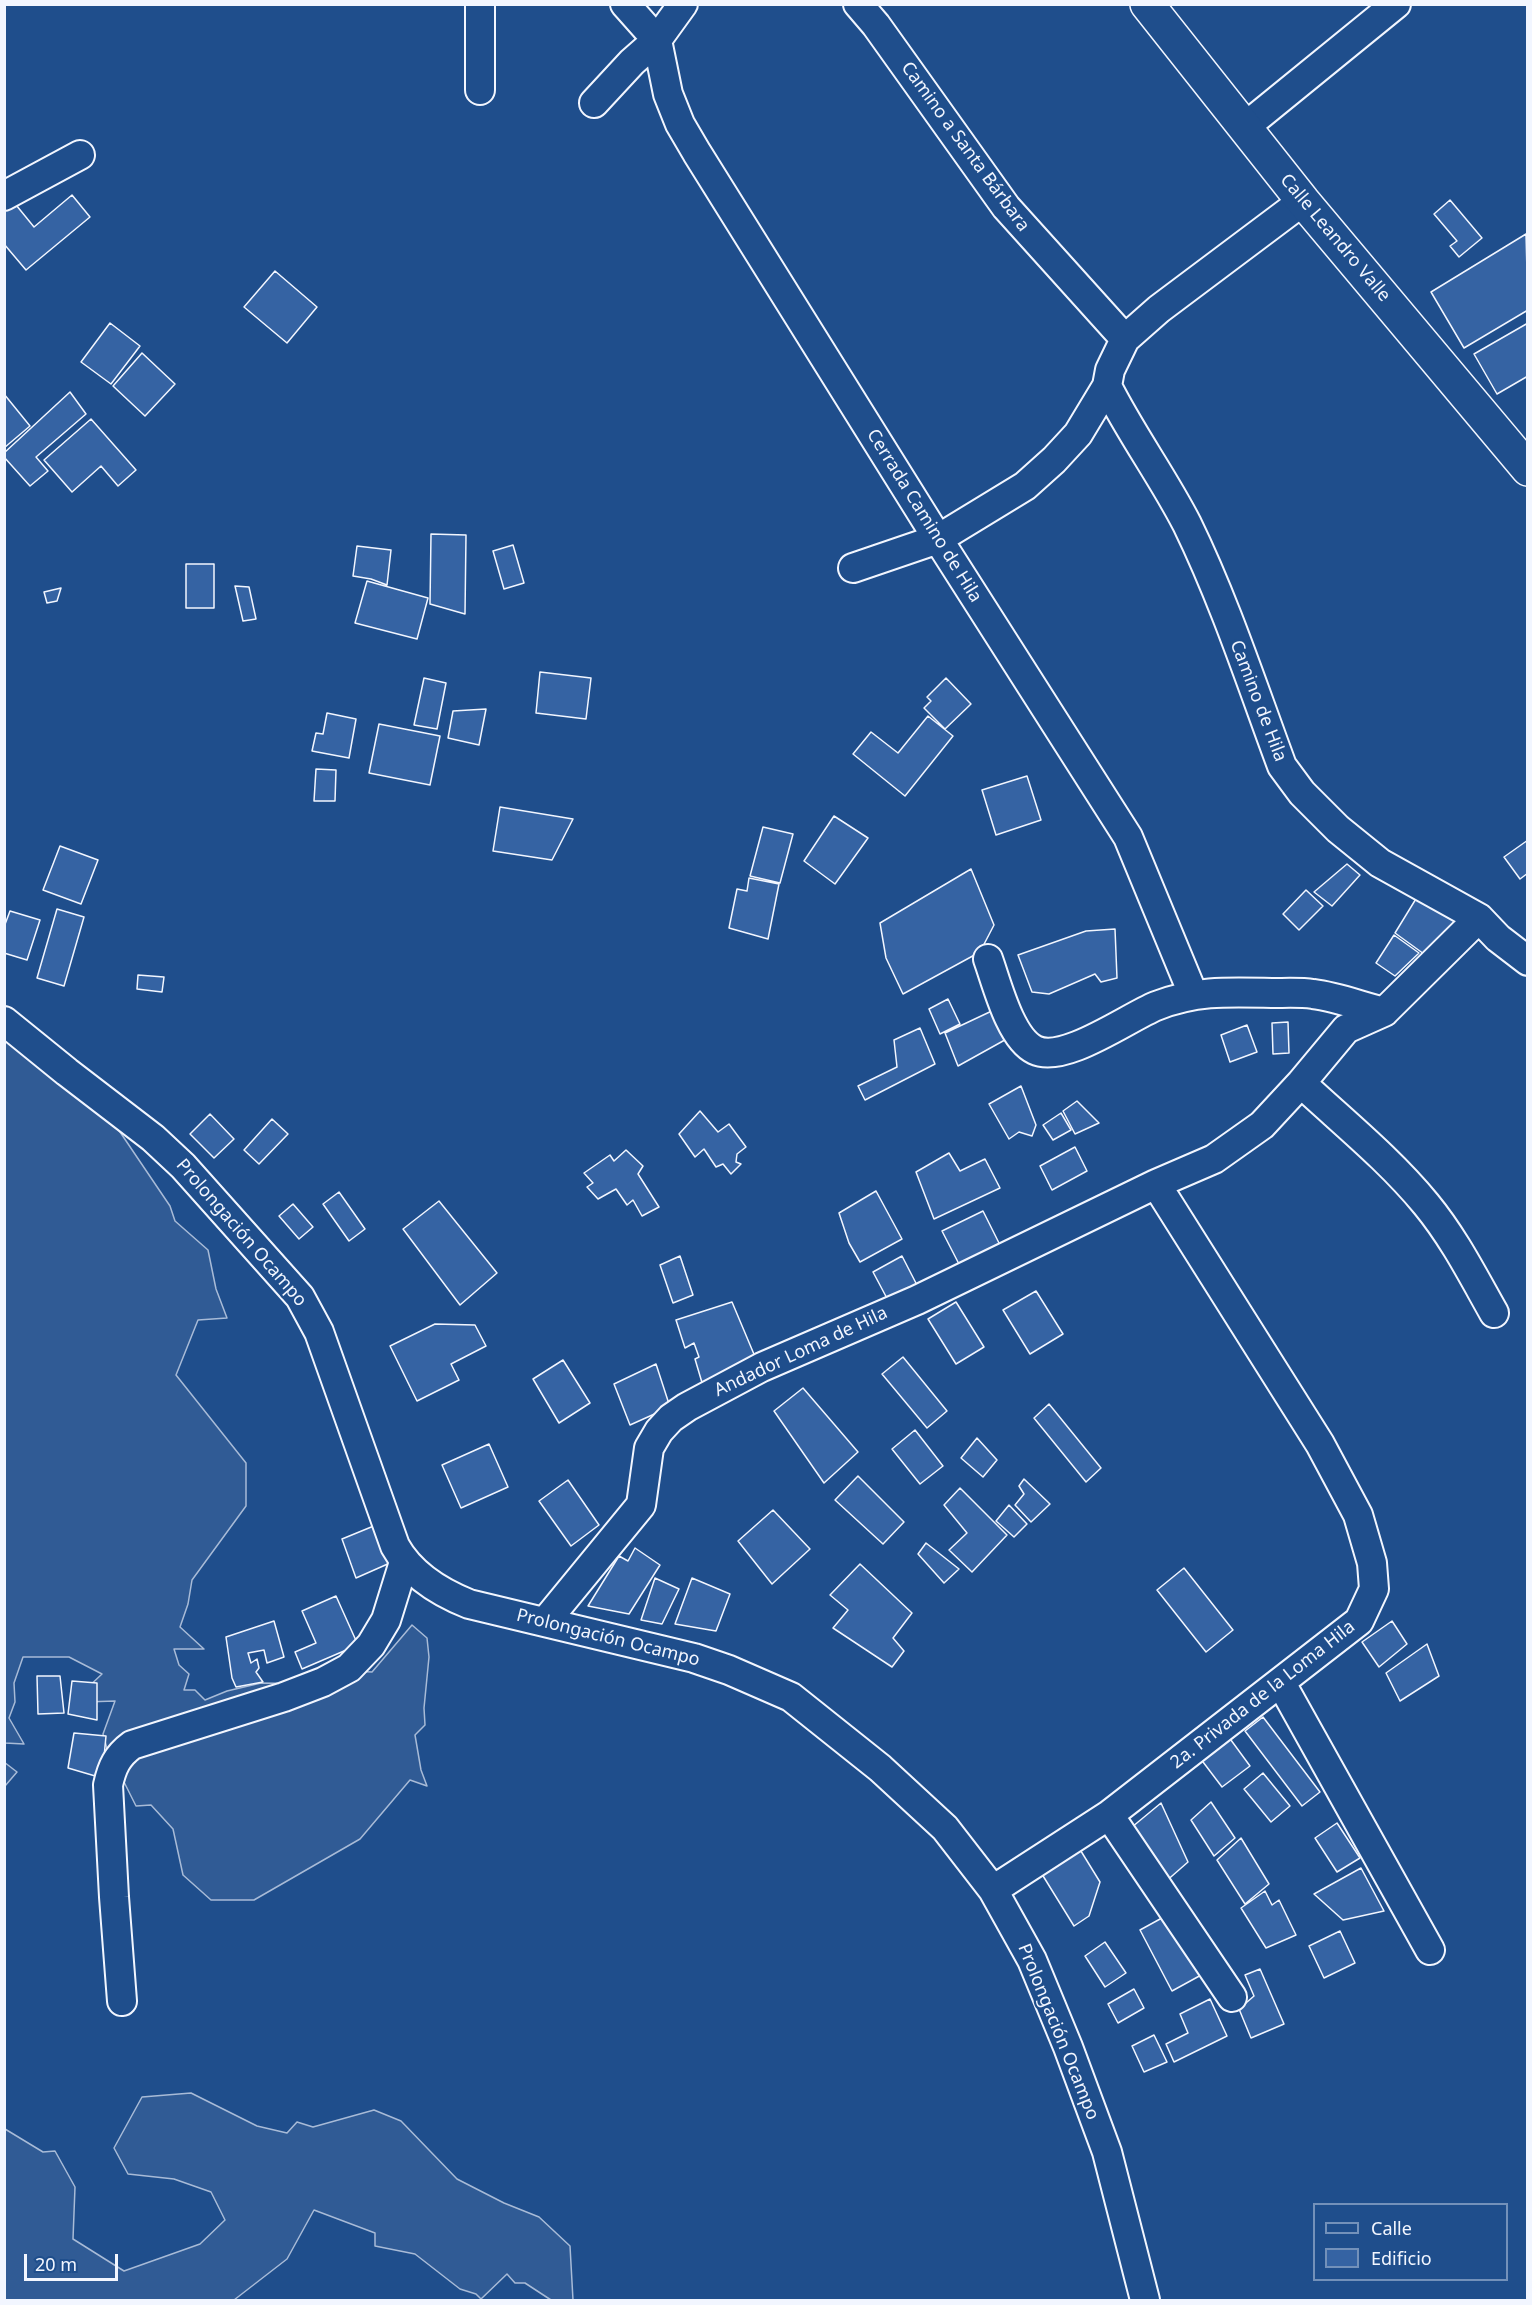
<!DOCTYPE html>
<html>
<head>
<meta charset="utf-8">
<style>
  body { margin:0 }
  #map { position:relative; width:1532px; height:2305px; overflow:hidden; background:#1f4e8c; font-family:"Noto Sans",sans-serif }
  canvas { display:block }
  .frame { position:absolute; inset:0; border:6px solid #f2f6ff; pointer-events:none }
  .legend { position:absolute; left:1313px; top:2203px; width:195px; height:78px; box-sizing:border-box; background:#1f4e8c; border:2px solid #7391ba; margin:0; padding:8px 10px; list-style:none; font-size:18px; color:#f2f6ff }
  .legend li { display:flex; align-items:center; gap:12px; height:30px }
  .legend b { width:30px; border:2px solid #7391ba }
  .scale { position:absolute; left:24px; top:2254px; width:94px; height:27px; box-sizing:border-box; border:3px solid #f2f6ff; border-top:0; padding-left:8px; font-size:18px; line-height:21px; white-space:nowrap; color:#f2f6ff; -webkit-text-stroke:4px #1f4e8c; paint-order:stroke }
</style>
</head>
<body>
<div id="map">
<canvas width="1532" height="2305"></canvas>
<div class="frame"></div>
<ul class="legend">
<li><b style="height:8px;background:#1f4e8c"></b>Calle</li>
<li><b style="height:16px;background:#3563a3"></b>Edificio</li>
</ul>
<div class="scale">20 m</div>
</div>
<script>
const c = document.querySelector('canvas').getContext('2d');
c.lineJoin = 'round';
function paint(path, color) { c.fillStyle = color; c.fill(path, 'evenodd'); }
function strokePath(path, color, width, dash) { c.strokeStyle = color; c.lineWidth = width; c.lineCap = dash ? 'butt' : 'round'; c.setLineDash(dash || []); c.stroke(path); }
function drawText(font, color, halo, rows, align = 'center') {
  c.font = font + ' "Noto Sans",sans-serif'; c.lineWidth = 4.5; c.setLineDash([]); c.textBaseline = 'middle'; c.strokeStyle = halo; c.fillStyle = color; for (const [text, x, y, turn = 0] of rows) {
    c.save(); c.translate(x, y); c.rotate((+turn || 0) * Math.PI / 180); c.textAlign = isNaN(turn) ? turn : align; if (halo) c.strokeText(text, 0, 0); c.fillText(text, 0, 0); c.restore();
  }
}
const built = new Path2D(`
  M4,1037L38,1059L94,1075L113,1090L118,1129L170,1206L175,1221L208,1250L216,1289L227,1318L198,1320L176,1375L246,1463V1506L192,1580L188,1604L180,1627L204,1649H174L179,1665L189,1674L184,1690H195L205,1700L227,1691L261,1683L315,1684L350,1671L372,1672L412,1625L427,1638L429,1657L424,1708L425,1725L415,1735L421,1770L427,1786L410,1780L360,1839L254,1900H211L183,1875L173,1829L151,1805L136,1806L121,1776L112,1767L103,1734L115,1701L85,1702L84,1691L102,1674L69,1657H23L14,1683L15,1702L9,1718L24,1744L5,1743Z
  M4,1762L17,1772L5,1786H4Z
  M191,2093L257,2126L287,2133L297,2122L313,2127L374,2110L401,2121L457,2179L504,2203L539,2217L570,2246L573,2300H551L525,2283H515L507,2274L481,2299L476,2294L460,2289L415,2254L375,2246V2233L314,2210L287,2259L234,2300H5V2129L43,2152L55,2151L75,2187L73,2239L124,2271L200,2244L225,2220L211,2192L174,2179L128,2174L114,2148L142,2097Z`);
paint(built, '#305b95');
strokePath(built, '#a8bbd7', 1.5);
const building = new Path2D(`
  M72,195L90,217L26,270L4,244V205L12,200L34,227Z
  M1450,200L1482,238L1459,257L1450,246L1457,241L1434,214Z
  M1526,234L1528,310L1464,348L1431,292Z
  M275,271L317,307L287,343L244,307Z
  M110,323L140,346L111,384L81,362Z
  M1528,323V376L1497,394L1474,354Z
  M142,353L175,384L145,416L113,386Z
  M70,392L86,414L36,457L48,471L30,486L4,457V453Z
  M4,394L30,426L4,448Z
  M91,419L136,470L118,486L101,466L72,492L44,460Z
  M431,534L466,535L465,614L430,604Z
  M513,545L524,583L504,589L493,551Z
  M357,546L391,550L387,585L371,579L353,576Z
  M186,564H214V608H186Z
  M367,581L428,598L417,639L355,623Z
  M235,586L249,587L256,619L243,621Z
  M61,588L57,601L47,603L44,592Z
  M540,672L591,678L586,719L536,713Z
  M424,678L446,683L437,729L414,725Z
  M946,678L971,704L945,729L924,708L931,701L927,697Z
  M486,709L479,745L448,738L453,711Z
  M327,713L356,719L349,758L312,751L316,733L323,734Z
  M928,716L953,736L905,796L853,754L871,732L898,753Z
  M379,724L440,736L430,785L369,773Z
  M316,769L336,770L335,801H314Z
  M1027,776L1041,820L996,835L982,790Z
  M500,807L573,819L552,860L493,851Z
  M834,816L868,838L835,884L804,861Z
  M763,827L793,834L780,883L750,876Z
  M1528,840V873L1520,879L1504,857Z
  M60,846L98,860L81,904L43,890Z
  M1347,864L1360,875L1332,906L1314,892Z
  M971,869L994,925L980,952L903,994L886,958L880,923Z
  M749,878L779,884L768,939L729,928L737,889L747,891Z
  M1422,889L1463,916L1424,954L1395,933Z
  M1306,890L1323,906L1299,930L1283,914Z
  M57,909L84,917L64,986L37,978Z
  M10,911L40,920L27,960L4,953V927Z
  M1115,929L1117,978L1101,982L1095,974L1049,994L1032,992L1018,955L1086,931Z
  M1394,935L1419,953L1395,976L1376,963Z
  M138,975L164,977L162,992L137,989Z
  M948,999L960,1024L940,1034L929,1009Z
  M996,1009L1012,1036L958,1066L945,1033Z
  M1288,1022L1289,1053L1273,1054L1272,1023Z
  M1247,1025L1257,1052L1230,1062L1221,1035Z
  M920,1028L935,1064L865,1100L858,1086L897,1067L894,1040Z
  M1021,1086L1036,1125L1032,1136L1019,1132L1009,1139L989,1104Z
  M1077,1101L1099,1123L1075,1134L1063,1111Z
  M700,1111L718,1132L729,1124L746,1147L737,1154L736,1162L741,1164L731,1174L723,1164L716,1167L704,1149L695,1157L679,1134Z
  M1061,1113L1071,1130L1053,1140L1043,1125Z
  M210,1114L234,1139L214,1158L190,1134Z
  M272,1119L288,1134L259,1164L244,1150Z
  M1075,1147L1087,1171L1052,1190L1040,1166Z
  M626,1150L643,1166L638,1174L659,1207L642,1216L633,1200L627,1205L616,1189L598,1199L587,1187L593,1183L584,1173L610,1155L614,1161Z
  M949,1153L960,1171L985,1159L1000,1188L934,1219L916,1172Z
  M876,1191L902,1239L860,1262L849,1243L839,1213Z
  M339,1192L365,1229L349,1241L323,1204Z
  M439,1201L497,1273L460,1305L403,1229Z
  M293,1204L313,1227L299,1239L279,1216Z
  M983,1211L1001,1247L961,1268L942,1231Z
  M680,1256L693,1295L673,1303L660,1265Z
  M902,1256L919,1289L890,1304L873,1272Z
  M1036,1291L1063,1334L1030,1354L1003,1310Z
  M732,1302L756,1359L703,1386L695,1359L699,1357L694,1343L685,1348L676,1320Z
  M956,1302L984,1347L956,1364L928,1319Z
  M435,1324L475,1325L486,1346L451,1364L459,1380L417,1401L390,1346Z
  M903,1357L947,1411L927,1428L882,1374Z
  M563,1360L590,1403L559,1423L533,1379Z
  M656,1364L670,1407L630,1425L614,1384Z
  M803,1388L858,1452L824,1483L774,1411Z
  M1049,1404L1101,1468L1086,1482L1034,1418Z
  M915,1430L943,1466L920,1484L892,1449Z
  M977,1438L997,1460L983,1477L961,1458Z
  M489,1444L508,1487L461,1508L442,1465Z
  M858,1476L904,1522L883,1544L835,1500Z
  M1024,1479L1050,1504L1031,1522L1015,1505L1024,1494L1019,1486Z
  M568,1480L599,1525L571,1546L539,1501Z
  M960,1488L1007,1535L972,1572L949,1550L967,1533L944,1505Z
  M1009,1505L1027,1524L1014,1537L996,1521Z
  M773,1510L810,1549L772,1584L738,1541Z
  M381,1523L399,1559L356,1578L342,1539Z
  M926,1543L959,1569L944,1583L918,1554Z
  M635,1548L660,1565L629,1614L588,1606L619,1556L628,1561Z
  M860,1564L912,1613L893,1638L904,1651L892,1667L833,1628L848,1610L830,1595Z
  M1184,1568L1233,1630L1206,1652L1157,1590Z
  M655,1578L679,1589L662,1624L641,1620Z
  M692,1578L730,1594L716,1631L675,1624Z
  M336,1596L358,1645L302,1669L295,1652L316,1643L302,1611Z
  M274,1621L284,1657L267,1663L264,1650L248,1653L251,1663L257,1659L259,1668L256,1672L263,1682L236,1687L232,1678L226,1637Z
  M1392,1621L1407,1644L1379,1667L1362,1642Z
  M1427,1644L1439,1676L1400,1701L1386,1673Z
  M37,1676H60L64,1713L38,1714Z
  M72,1681L97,1683V1720L68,1714Z
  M1263,1717L1320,1792L1302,1806L1245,1731Z
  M74,1733L106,1736L102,1778L68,1768Z
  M1228,1736L1250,1766L1222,1787L1200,1758Z
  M1263,1773L1290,1806L1271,1822L1244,1789Z
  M1211,1802L1235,1838L1214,1856L1191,1820Z
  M1161,1803L1188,1862L1164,1883L1126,1832Z
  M1337,1823L1360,1858L1337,1872L1315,1838Z
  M1241,1838L1269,1884L1245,1904L1217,1860Z
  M1076,1843L1100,1882L1089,1916L1074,1926L1040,1871Z
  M1361,1868L1384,1911L1343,1920L1314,1894Z
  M1265,1891L1272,1905L1279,1900L1296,1935L1266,1948L1241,1908Z
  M1171,1913L1203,1974L1172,1991L1140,1930Z
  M1340,1931L1355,1963L1324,1978L1309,1946Z
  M1105,1942L1126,1973L1105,1987L1085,1956Z
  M1260,1969L1284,2024L1251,2038L1239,2009L1254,1996L1245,1975Z
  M1134,1989L1144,2008L1118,2023L1108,2004Z
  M1210,1999L1227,2036L1174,2062L1166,2044L1188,2033L1180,2014Z
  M1154,2035L1167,2062L1144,2072L1132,2046Z`);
paint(building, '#3563a3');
strokePath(building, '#f2f6ff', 1.5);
const minor = new Path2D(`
  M625,4L657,40L668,94L680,124L697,153L938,539L1128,837L1193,994
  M858,4L876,25L1006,207L1125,339
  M480,90V4
  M594,103L632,62L657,40L683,4
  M1245,127L1396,4
  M4,196L80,155
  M1107,386C1131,434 1163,477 1187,524C1225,602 1252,685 1282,766L1302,793L1338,829L1380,863L1479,918L1498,938L1528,961
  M853,568L938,539L1025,486L1054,460L1078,434L1107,386L1110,370L1125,339L1159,309L1303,201
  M988,959C997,984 1010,1038 1035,1050C1064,1064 1127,1018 1156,1006C1197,990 1229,992 1272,993C1285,993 1300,992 1313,994C1337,997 1360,1006 1384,1012
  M4,1021L67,1072L153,1138L183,1166L300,1297L319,1332L395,1546C411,1575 439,1592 469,1604L694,1658L729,1670L791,1697L880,1768L945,1828L993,1890L1032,1960L1068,2047L1107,2152L1145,2300
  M1301,1083C1343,1122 1390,1160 1426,1204C1454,1238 1473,1276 1494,1313
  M545,1622L641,1505L649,1448L659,1431L671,1418L687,1407L762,1367L917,1300L1156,1184L1214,1159L1262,1125L1301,1083L1346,1029L1384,1012L1479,918
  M1281,1683L1430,1950
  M1109,1815L1232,1997
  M993,1890L1109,1815L1359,1621L1374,1589L1372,1563L1358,1515L1320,1444L1156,1184
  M122,2001L114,1897L108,1785C112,1767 117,1756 132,1745L284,1697L323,1682L349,1668L371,1645L386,1620L404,1562`);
const tertiary = new Path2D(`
  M1147,4L1303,201L1528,469`);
strokePath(minor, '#f2f6ff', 32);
strokePath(tertiary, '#f2f6ff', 36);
strokePath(minor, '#1f4e8c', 28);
strokePath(tertiary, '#1f4e8c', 33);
drawText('18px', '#f2f6ff', '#1f4e8c', [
  ["Camino a Santa Bárbara",965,147,54],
  ["Calle Leandro Valle",1335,238,50],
  ["Cerrada Camino de Hila",924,516,58],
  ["Camino de Hila",1258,701,69],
  ["Prolongación Ocampo",241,1233,49],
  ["Andador Loma de Hila",801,1352,-25],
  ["Prolongación Ocampo",608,1638,14],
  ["2a. Privada de la Loma Hila",1263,1695,-38],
  ["Prolongación Ocampo",1058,2032,68]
]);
</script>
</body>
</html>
